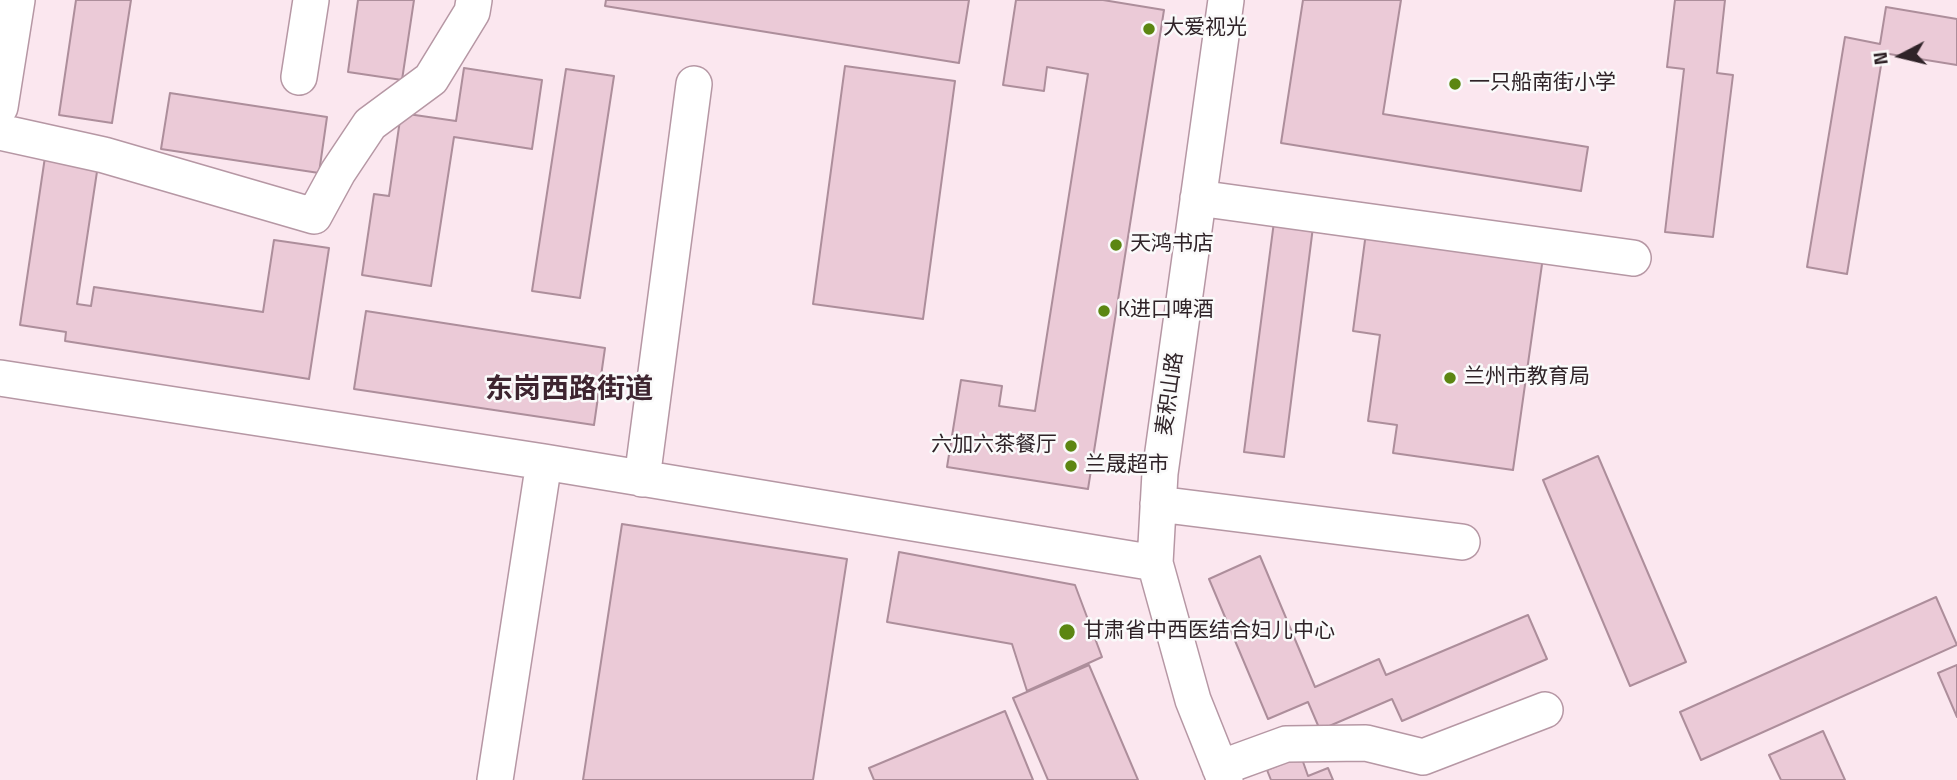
<!DOCTYPE html>
<html>
<head>
<meta charset="utf-8">
<style>
  body { margin:0 }
  #map { position:relative; width:1957px; height:780px; overflow:hidden; background:#fbe7ef; font-family:"Titillium Web",sans-serif }
  canvas { display:block }
  .north { position:absolute; left:1866px; top:21px; width:70px; height:70px; -webkit-text-stroke:5px #fafafa; paint-order:stroke; rotate:263deg; font-size:19px; font-weight:700; line-height:28px; text-align:center; color:#2f2328 }
  .north::after { content:''; display:block; margin:auto; width:24px; height:32px; background:#2f2328; clip-path:polygon(50% 0,100% 100%,50% 72%,0 100%) }
</style>
</head>
<body>
<div id="map">
<canvas width="1957" height="780"></canvas>
<div class="north">N</div>
</div>
<script>
const c = document.querySelector('canvas').getContext('2d');
c.lineJoin = 'round';
function paint(path, color) { c.fillStyle = color; c.fill(path, 'evenodd'); }
function strokePath(path, color, width, dash) { c.strokeStyle = color; c.lineWidth = width; c.lineCap = dash ? 'butt' : 'round'; c.setLineDash(dash || []); c.stroke(path); }
function drawText(font, color, halo, rows, align = 'center') {
  c.font = font + ' "Titillium Web","Noto Sans SC",sans-serif'; c.lineWidth = 5; c.setLineDash([]); c.textBaseline = 'middle'; c.strokeStyle = halo; c.fillStyle = color; for (const [text, x, y, turn = 0] of rows) {
    c.save(); c.translate(x, y); c.rotate((+turn || 0) * Math.PI / 180); c.textAlign = isNaN(turn) ? turn : align; if (halo) c.strokeText(text, 0, 0); c.fillText(text, 0, 0); c.restore();
  }
}
const building = new Path2D(`
  M76,0H131L112,123L59,115Z
  M358,0H414L402,80L348,72Z
  M606,0H969L959,63L605,6Z
  M1016,0H1103L1164,10L1088,489L947,467L961,380L1002,386L999,406L1035,411L1088,74L1047,67L1044,91L1003,85Z
  M1303,0H1401L1383,114L1588,147L1581,191L1281,143Z
  M1675,0H1725L1717,73L1733,75L1713,237L1665,232L1684,69L1667,67Z
  M1886,7L1957,19V65L1883,53L1847,274L1807,267L1845,37L1880,44Z
  M845,66L955,81L923,319L813,304Z
  M464,68L542,80L532,149L454,137L431,286L362,275L374,194L389,196L401,113L456,121Z
  M566,69L614,76L580,298L532,291Z
  M170,93L327,117L319,173L161,149Z
  M45,157L98,165L77,304L91,306L94,287L263,312L274,240L329,248L309,379L65,341L66,332L20,325Z
  M1275,214L1314,219L1284,457L1244,452Z
  M1367,225L1544,250L1513,470L1393,453L1397,425L1368,421L1380,335L1353,331Z
  M366,311L605,348L594,425L354,389Z
  M1598,456L1686,662L1630,686L1543,480Z
  M622,524L847,559L813,780H583Z
  M899,552L1075,585L1102,657L1027,691L1012,644L887,622Z
  M1260,556L1315,687L1379,659L1386,675L1528,615L1547,659L1402,721L1392,699L1320,730L1308,702L1268,719L1209,579Z
  M1936,597L1957,645L1701,760L1680,712Z
  M1089,665L1138,780H1048L1013,698Z
  M1957,665V717L1938,673Z
  M1005,711L1033,780H874L869,768Z
  M1823,731L1845,780H1781L1769,755Z
  M1301,756L1308,776L1328,768L1333,780H1271L1267,770Z`);
paint(building, '#ebcad7');
strokePath(building, '#ad8e9b', 2);
const minor = new Path2D(`
  M299,77L311,0
  M0,107L17,0
  M0,132L104,155L314,216L338,172L370,124L431,79L472,12L474,0
  M1198,198L1633,258
  M0,378L544,462L1155,563
  M642,479L694,84
  M1158,504L1462,542
  M1220,768L1286,744L1366,743L1423,757L1545,710
  M495,780L544,462
  M1225,780L1193,700L1155,563L1160,473L1226,0`);
strokePath(minor, '#b697a4', 38);
strokePath(minor, '#fff', 35);
for (const [x, y, r, color] of [
  [1149,29,7,"#5c8612"],
  [1455,84,7,"#5c8612"],
  [1116,245,7,"#5c8612"],
  [1104,311,7,"#5c8612"],
  [1450,378,7,"#5c8612"],
  [1071,446,7,"#5c8612"],
  [1071,466,7,"#5c8612"],
  [1067,632,9,"#5c8612"]
]) { const dot = new Path2D(); dot.arc(x, y, r, 0, 2 * Math.PI); c.fillStyle = color; c.fill(dot); strokePath(dot, '#fafafa', 2.5); }
drawText('21px', '#2f2328', '#fafafa', [
  ["大爱视光",1163,29],
  ["一只船南街小学",1469,84],
  ["天鸿书店",1130,245],
  ["K进口啤酒",1118,311],
  ["兰州市教育局",1464,378],
  ["六加六茶餐厅",1057,446,"right"],
  ["兰晟超市",1085,466],
  ["甘肃省中西医结合妇儿中心",1083,632]
], 'left');
drawText('21px', '#2f2328', '#fafafa', [
  ["麦积山路",1171,394,-82]
]);
drawText('bold 28px', '#3e2530', '#fafafa', [
  ["东岗西路街道",569,391]
]);
</script>
</body>
</html>
